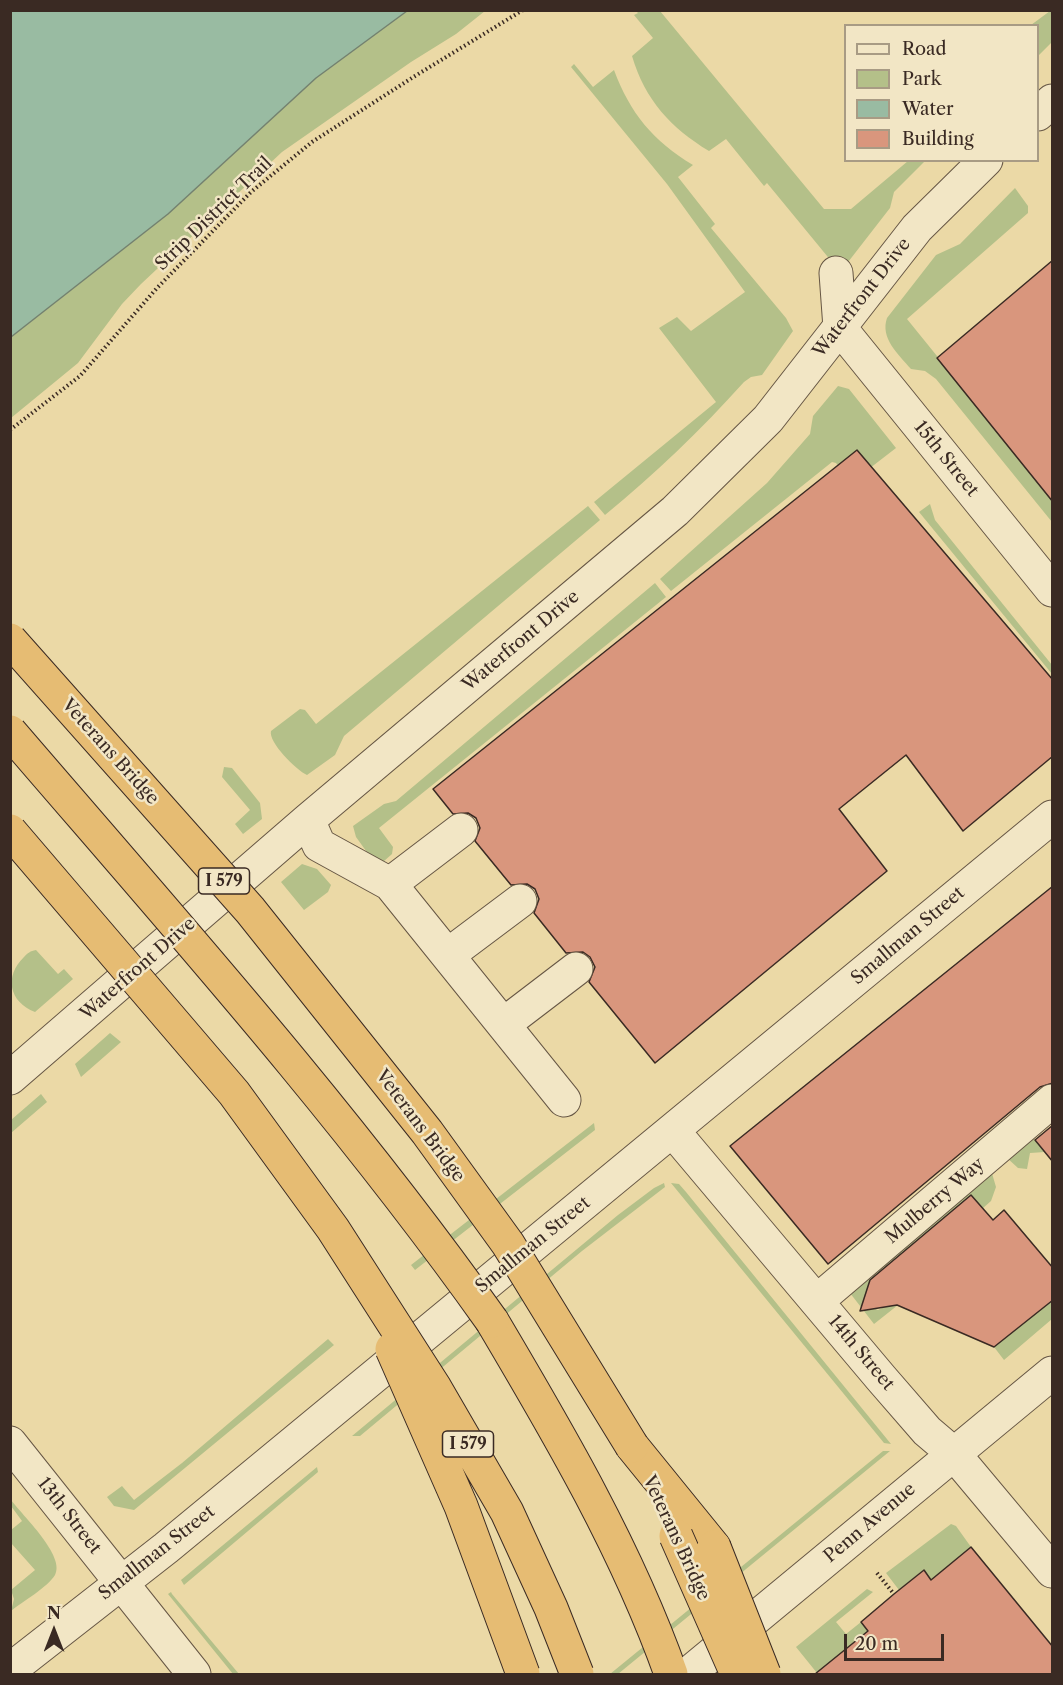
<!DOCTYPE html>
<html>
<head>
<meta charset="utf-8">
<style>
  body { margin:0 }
  #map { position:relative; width:1063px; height:1685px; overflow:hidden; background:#ebd9a6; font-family:"Libre Caslon Text",serif }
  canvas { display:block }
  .frame { position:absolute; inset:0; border:12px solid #3a2a23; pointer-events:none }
  .legend { position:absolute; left:844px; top:24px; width:195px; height:138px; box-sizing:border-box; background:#f2e6c5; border:2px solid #a89b84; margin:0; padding:8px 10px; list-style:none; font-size:18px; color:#3a2a23 }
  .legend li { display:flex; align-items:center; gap:12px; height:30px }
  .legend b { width:30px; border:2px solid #a89b84 }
  .north { position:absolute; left:24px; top:1601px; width:60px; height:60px; -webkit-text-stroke:4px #f2e6c5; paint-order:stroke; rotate:0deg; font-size:16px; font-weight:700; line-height:24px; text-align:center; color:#3a2a23 }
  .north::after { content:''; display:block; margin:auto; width:21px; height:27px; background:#3a2a23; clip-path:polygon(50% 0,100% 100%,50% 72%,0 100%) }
  .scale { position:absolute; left:844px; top:1634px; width:100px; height:27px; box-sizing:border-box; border:3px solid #3a2a23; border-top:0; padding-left:8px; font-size:18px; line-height:21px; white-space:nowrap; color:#3a2a23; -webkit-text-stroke:4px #f2e6c5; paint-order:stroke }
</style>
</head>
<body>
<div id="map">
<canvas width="1063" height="1685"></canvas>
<div class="frame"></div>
<ul class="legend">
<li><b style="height:8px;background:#f2e6c5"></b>Road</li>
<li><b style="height:16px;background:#b4c089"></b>Park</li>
<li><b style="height:16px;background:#99bba2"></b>Water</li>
<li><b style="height:16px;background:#d9967d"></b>Building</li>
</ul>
<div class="north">N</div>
<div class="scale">20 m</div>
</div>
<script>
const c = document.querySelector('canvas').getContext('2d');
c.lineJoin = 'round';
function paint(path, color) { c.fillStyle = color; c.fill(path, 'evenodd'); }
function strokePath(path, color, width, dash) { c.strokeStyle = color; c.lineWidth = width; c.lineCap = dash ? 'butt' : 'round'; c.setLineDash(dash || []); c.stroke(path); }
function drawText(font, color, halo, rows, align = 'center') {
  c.font = font + ' "Libre Caslon Text",serif'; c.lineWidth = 5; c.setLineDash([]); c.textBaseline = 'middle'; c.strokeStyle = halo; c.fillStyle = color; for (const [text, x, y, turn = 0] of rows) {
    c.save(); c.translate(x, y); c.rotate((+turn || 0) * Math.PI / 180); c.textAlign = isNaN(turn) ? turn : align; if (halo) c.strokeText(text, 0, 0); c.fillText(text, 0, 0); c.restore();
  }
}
paint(new Path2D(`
  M407,11H485L456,34L411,62L282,152L141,284L122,304L78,363L11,418V337L168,214L316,78Z
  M636,11H660L824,209H851L908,161H925L894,192L890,208L845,266L832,262L767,183L764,186L726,139L709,151C671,128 645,100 632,56L653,38L634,15L638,13Z
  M1050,11H1052V42L1038,56V26L1031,25Z
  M574,64L593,87L614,70C630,113 653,141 693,165L678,177L715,224L711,228L786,318L793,331L762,375L751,377L744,382C700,431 655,474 605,515L594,502L716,402L659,328L677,317L691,331L745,292L667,184L571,67Z
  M1015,188L1028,206V213L907,319L1052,498V522L936,379L925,371L911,369C898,354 880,338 887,318L936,255L960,244Z
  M838,386L849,389L896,448L861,475L848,479L836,463L832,462L671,591L660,579L767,483L810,434L813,416Z
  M930,504L935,520L1052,665V674L919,512Z
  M588,506L600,520L344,736L335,755L307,775C296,770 268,742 271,731L300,709L305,710L316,724Z
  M655,583L666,597L379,828L393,847L392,854L383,862H374L356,837L353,826L384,804L396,801Z
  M224,767L232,768L260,803L262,819L243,834L235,824L250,810L222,777Z
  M302,864L317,869L331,885L328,892L304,910L281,882Z
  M36,950L58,974L64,969L73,979L35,1012C9,1002 4,976 24,957C28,953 30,951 36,950Z
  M110,1033L121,1042L81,1077L75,1064Z
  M41,1094L47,1102L11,1133V1120Z
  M594,1123L595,1130L415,1270L411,1265Z
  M1032,1136L1045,1152L1030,1153L1027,1169L1018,1168L1006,1157Z
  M991,1170L996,1187L991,1201L871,1307L878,1310L893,1303L898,1305L874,1324L850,1293Z
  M664,1183L665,1187L582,1251L360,1436H352L618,1215L654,1188Z
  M671,1183L679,1184L686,1192L891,1444L884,1443Z
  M1052,1300V1319L1004,1360L994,1347Z
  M328,1339L334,1345L134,1510L114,1506L107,1497L122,1486L134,1500L182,1463Z
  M883,1451H890L618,1674H610Z
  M317,1467L318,1472L184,1585L181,1580Z
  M11,1500C22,1515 66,1556 55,1575C48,1587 22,1602 11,1611L14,1599L11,1590L35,1570L11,1543V1530L22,1521L11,1506Z
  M951,1524L956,1526L971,1547L931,1580L923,1570L899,1590L886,1573Z
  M867,1589L873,1592L836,1622L846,1634L861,1622L868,1631L817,1673L796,1647Z
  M171,1592L172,1594L239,1674H233L168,1594Z`), '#b4c089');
const water = new Path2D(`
  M11,10H407V11L316,78L168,214L11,337Z`);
paint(water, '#99bba2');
strokePath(water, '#73816f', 1.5);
const building = new Path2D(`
  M1053,260V502L937,358Z
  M857,450L1053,680V756L963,831L906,755L839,809L887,871L655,1063L589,982L595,967L590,957L583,952L566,953L534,913L539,899L535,889L527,884L511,885L475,841L480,828L476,818L468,813L453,814L433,789Z
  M1053,886V1083L1040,1087L828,1264L730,1146Z
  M1053,1125V1162L1035,1140Z
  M971,1195L993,1220L1004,1210L1053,1268V1300L994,1347L897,1305L860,1311L870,1280Z
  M971,1547L1053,1647V1674H815L868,1631L861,1622L894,1594L924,1570L931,1580Z`);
paint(building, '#d9967d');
strokePath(building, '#3a2a23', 1.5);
const minor = new Path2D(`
  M1038,114L1052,101
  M836,273L840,328
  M840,328L1052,590
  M308,820L319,845L390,884L564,1100
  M390,884L461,830
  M448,955L520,901
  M504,1024L576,969
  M10,1078L308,820L675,511L768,419L917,228L986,160
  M673,1131L881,1378L927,1431L954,1454L1052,1571
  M817,1301L1052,1101
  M10,1443L194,1674
  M10,1670L166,1548L1052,817
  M688,1674L1052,1373`);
const highway = new Path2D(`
  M492,1321C559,1434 627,1550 671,1674
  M632,1446L714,1547`);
strokePath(minor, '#665644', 35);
strokePath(highway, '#3a2a23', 35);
strokePath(new Path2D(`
  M10,430L80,376L157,288L251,192L312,142L415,76L523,10
  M877,1573L894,1594`), '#3a2a23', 4, [1.5, 3]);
strokePath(minor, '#f2e6c5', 33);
strokePath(highway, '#e6bc73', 33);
const highwayBridge = new Path2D(`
  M10,640L250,910L427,1132L508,1244L632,1446
  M10,732C176,925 345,1114 492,1321
  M10,831L234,1093L333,1229L435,1388L507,1512L551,1608L577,1674
  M392,1349L461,1506L523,1674
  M676,1536L737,1674
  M714,1547L764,1674`);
strokePath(highwayBridge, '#3a2a23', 35, []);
strokePath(highwayBridge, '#e6bc73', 33);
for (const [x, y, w] of [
  [224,881,51],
  [468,1444,51]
]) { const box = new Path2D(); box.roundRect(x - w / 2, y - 13, w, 26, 4.5); c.fillStyle = '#f2e6c5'; c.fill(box); strokePath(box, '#3a2a23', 1.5); }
drawText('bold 16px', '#3a2a23', null, [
  ["I 579",224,881],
  ["I 579",468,1444]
]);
drawText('18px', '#3a2a23', '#f2e6c5', [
  ["Strip District Trail",214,214,-44],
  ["Waterfront Drive",862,298,-52],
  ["15th Street",946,459,51],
  ["Waterfront Drive",521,641,-40],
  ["Veterans Bridge",110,752,48],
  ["Smallman Street",908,936,-40],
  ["Waterfront Drive",138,969,-41],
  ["Veterans Bridge",420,1126,53],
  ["Mulberry Way",935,1201,-40],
  ["Smallman Street",533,1245,-39],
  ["14th Street",861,1353,50],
  ["13th Street",69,1516,52],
  ["Penn Avenue",870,1523,-40],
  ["Veterans Bridge",676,1538,65],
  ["Smallman Street",157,1553,-38]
]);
</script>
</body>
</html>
